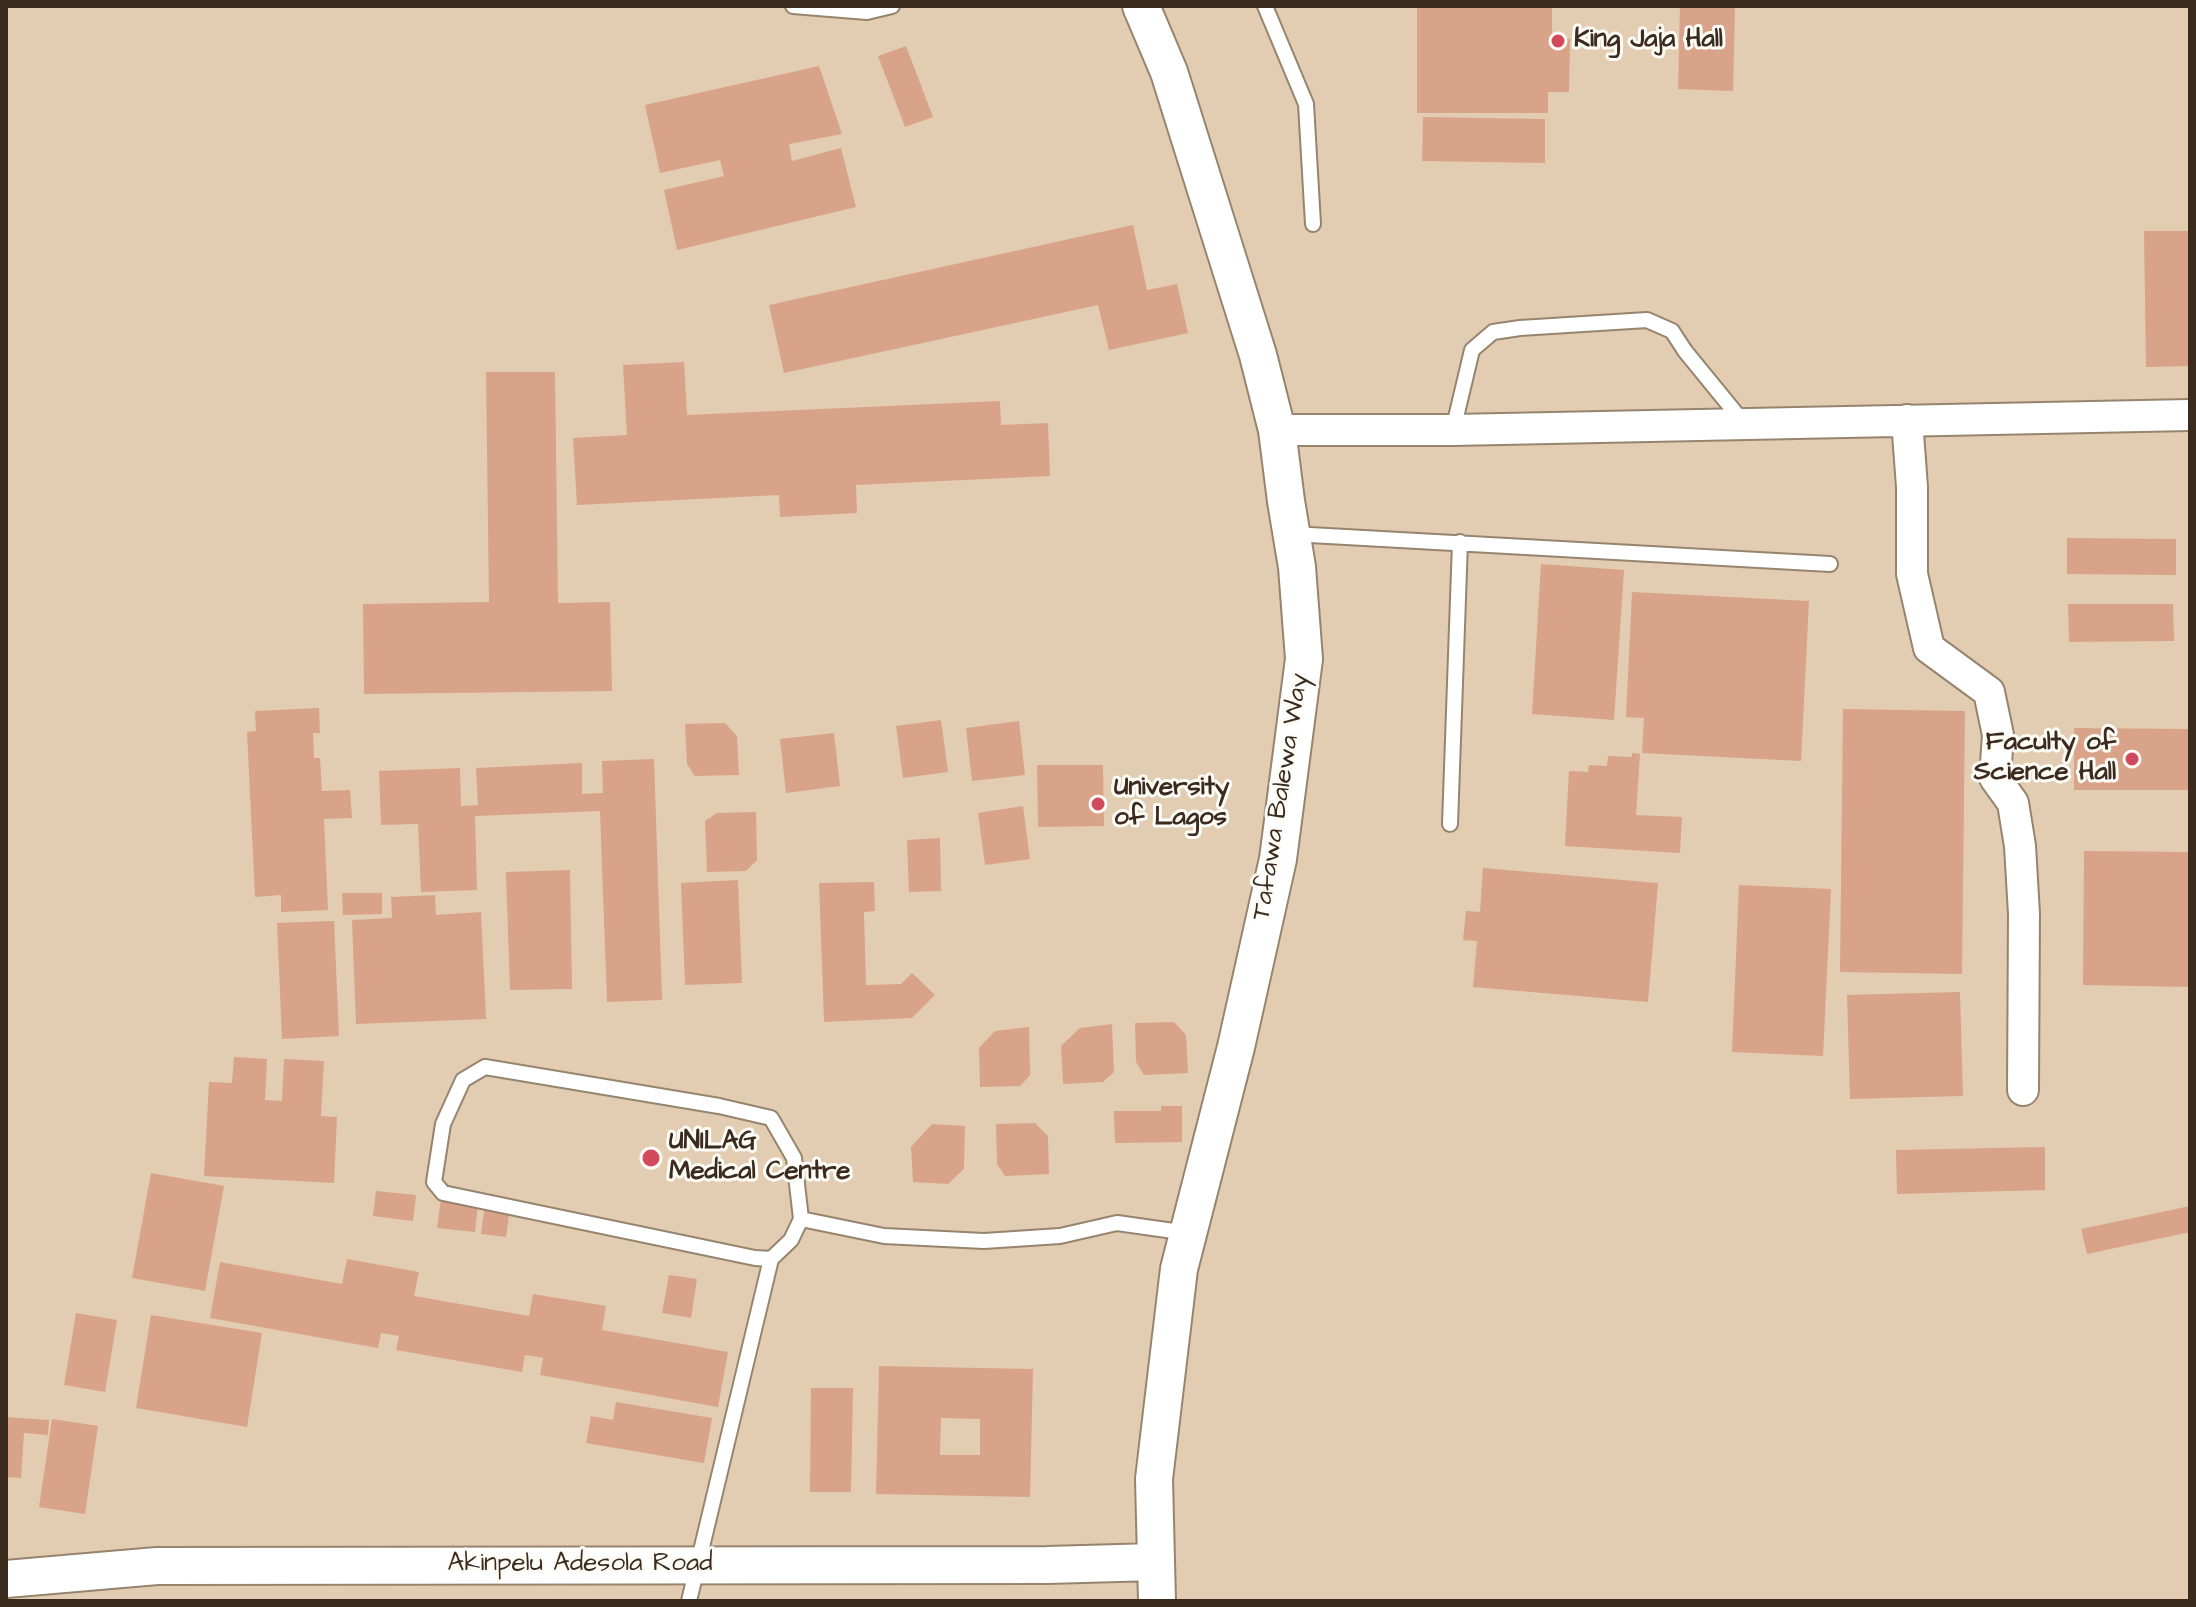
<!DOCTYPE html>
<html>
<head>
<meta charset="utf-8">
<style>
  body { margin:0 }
  #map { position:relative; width:2196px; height:1607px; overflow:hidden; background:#f2ddbf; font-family:"Architects Daughter",sans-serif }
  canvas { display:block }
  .frame { position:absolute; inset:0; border:8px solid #3b2a1e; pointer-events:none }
</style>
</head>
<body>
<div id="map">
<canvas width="2196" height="1607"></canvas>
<div class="frame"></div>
</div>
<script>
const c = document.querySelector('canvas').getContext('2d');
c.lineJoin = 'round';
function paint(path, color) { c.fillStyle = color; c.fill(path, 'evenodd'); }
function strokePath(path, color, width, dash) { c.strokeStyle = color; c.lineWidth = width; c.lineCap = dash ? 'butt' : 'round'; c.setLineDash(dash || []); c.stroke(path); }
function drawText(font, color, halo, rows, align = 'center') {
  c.font = font + ' "Architects Daughter",sans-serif'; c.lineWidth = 6; c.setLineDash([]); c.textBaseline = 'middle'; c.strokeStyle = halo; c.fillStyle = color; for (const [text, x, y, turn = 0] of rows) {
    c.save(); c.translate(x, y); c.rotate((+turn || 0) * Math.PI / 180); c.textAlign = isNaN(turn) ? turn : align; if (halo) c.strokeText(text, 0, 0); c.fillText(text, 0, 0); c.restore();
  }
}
paint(new Path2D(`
  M6,6H2190V1601H6Z`), '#e2cdb2');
paint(new Path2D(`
  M1417,6H1552V39H1570L1569,92H1548V113H1417Z
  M1680,6H1735L1733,91L1678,89Z
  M906,46L933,117L905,127L878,56Z
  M819,66L842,134L789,144L792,161L841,148L856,207L677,250L664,190L724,176L720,160L660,173L645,105Z
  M1423,117L1545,119V163L1422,161Z
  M1133,225L1147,290L1177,284L1188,333L1109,350L1098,305L784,373L769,305Z
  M2144,231H2190V366L2146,367Z
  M684,362L687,415L1000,401L1001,425L1048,423L1050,476L856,485L857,513L780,517L779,495L577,505L573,438L627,435L623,365Z
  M486,372H555L558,603L610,602L612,691L364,694L363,604L489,602Z
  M2067,538L2176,539V575L2067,574Z
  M1541,564L1624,570L1614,720L1532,714Z
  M1632,592L1809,601L1801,761L1642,753L1644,718L1626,717Z
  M2068,604H2173L2174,641L2069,642Z
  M319,708L320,733H313L314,758H320L322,791L350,790L352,818L324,819L328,910L281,912V895L255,897L247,732L256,731L255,711Z
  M1843,709L1965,711L1962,974L1840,972Z
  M941,720L948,772L903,778L896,726Z
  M1019,721L1025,775L972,781L966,728Z
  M725,723L737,736L739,775L695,776L687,764L685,724Z
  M2074,728L2190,729V790H2074Z
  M834,733L840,786L786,793L780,739Z
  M1632,753L1640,754L1636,815L1682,817L1680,853L1565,846L1569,771L1588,772L1589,765L1607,766L1608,756L1632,757Z
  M654,759L662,1000L607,1002L600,811L475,816L477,890L421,892L418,824L381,825L379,771L460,768L461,806L478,805L476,768L582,763V794L603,793L602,761Z
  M1037,765H1103L1104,826L1038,827Z
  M1023,806L1030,859L985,865L978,813Z
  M756,812L757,860L746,871L707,872L705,821L717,813Z
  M940,838L941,891L909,892L907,840Z
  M2084,851L2190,852V987L2083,985Z
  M1483,868L1658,883L1648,1002L1473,987L1477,941L1463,940L1466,911L1480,912Z
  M570,870L572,989L510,990L506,872Z
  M738,880L742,983L685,985L681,883Z
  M874,882L875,911L864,912L866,985L901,984L912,973L935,995L912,1018L824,1022L819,883Z
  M1739,885L1831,889L1823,1056L1732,1052Z
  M342,893H382V914L343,915Z
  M435,895L436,915L481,912L486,1019L356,1024L352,920L392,918L391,897Z
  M334,921L339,1036L282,1039L277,923Z
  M1960,992L1963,1096L1850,1099L1847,995Z
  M1174,1022L1186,1035L1188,1073L1144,1075L1136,1062L1135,1023Z
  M1112,1024L1114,1072L1103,1082L1063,1084L1061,1046L1080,1028Z
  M1029,1027L1030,1075L1020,1086L980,1087L979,1048L995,1031Z
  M234,1057L267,1059L265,1100L282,1101L284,1059L324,1061L321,1116L337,1117L334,1183L204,1176L209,1082L232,1083Z
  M1161,1106H1182V1142L1115,1143L1114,1111H1161Z
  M1035,1123L1048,1136L1049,1174L1005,1176L997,1164L996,1124Z
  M932,1124L965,1126L964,1169L948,1184L913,1182L911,1147Z
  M2045,1147V1190L1897,1194L1896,1150Z
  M151,1173L224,1186L205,1291L132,1278Z
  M376,1191L416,1195L413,1221L373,1216Z
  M441,1199L478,1204L475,1232L437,1228Z
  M485,1204L510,1208L506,1237L481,1234Z
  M2190,1206V1232L2087,1254L2081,1229Z
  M347,1259L419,1272L414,1296L529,1316L533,1294L606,1306L602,1330L728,1352L718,1407L540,1375L543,1358L525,1355L522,1372L396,1350L399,1336L381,1333L378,1348L210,1318L220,1262L342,1284Z
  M669,1275L697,1279L691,1318L662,1313Z
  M76,1313L117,1320L105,1392L64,1385Z
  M151,1315L262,1333L247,1427L136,1408Z
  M879,1366L1033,1369L1030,1497L876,1494ZM941,1418L980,1419V1455H940Z
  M811,1388H853L851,1492H810Z
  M616,1402L712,1418L704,1463L586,1443L591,1416L613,1420Z
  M6,1417L49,1420L48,1435L24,1433L21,1478L6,1477Z
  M52,1419L98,1426L85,1514L39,1507Z`), '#d8a388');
const service = new Path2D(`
  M793,6L867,12L892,6
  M1265,6L1306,104L1313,224
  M1453,430L1472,350L1493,332L1520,328L1647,320L1672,331L1685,351L1743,422
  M1292,534L1830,564
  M1450,824L1460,542
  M485,1067L719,1106L771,1118L794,1158L801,1219L791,1240L771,1259L755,1258L443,1193L434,1182L443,1124L463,1080Z
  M801,1219L884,1236L984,1241L1060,1236L1117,1223L1188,1233
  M689,1601L771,1259`);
const minor = new Path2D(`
  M1907,420L1912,487V574L1929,648L1989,692L1998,735L1995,778L2013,803L2020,846L2024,914L2023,1090
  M1277,430H1453L2190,415`);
const tertiary = new Path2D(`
  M1141,6L1169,72L1258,355L1277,430L1286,501L1297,567L1304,659L1278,859L1236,1047L1179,1269L1154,1479L1157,1601
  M6,1579L157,1566L1047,1565L1155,1562`);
strokePath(service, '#96846e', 18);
strokePath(minor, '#96846e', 34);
strokePath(tertiary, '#96846e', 40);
strokePath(service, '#fff', 14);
strokePath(minor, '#fff', 30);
strokePath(tertiary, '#fff', 36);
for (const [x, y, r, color] of [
  [1558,41,8,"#d1495b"],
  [2132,759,8,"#d1495b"],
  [1098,804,8,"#d1495b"],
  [651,1158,10,"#d1495b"]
]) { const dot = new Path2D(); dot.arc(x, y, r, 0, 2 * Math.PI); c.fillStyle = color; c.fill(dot); strokePath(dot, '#fdfcf7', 3); }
drawText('bold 26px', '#3b2a1e', '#fdfcf7', [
  ["King Jaja Hall",1574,41],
  ["Faculty of",2116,744,"right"],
  ["Science Hall",2116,774,"right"],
  ["University",1114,789],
  ["of Lagos",1114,819],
  ["UNILAG",669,1143],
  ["Medical Centre",669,1173]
], 'left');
drawText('26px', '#3b2a1e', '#fdfcf7', [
  ["Tafawa Balewa Way",1282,797,-81],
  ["Akinpelu Adesola Road",580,1565]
]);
</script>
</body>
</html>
